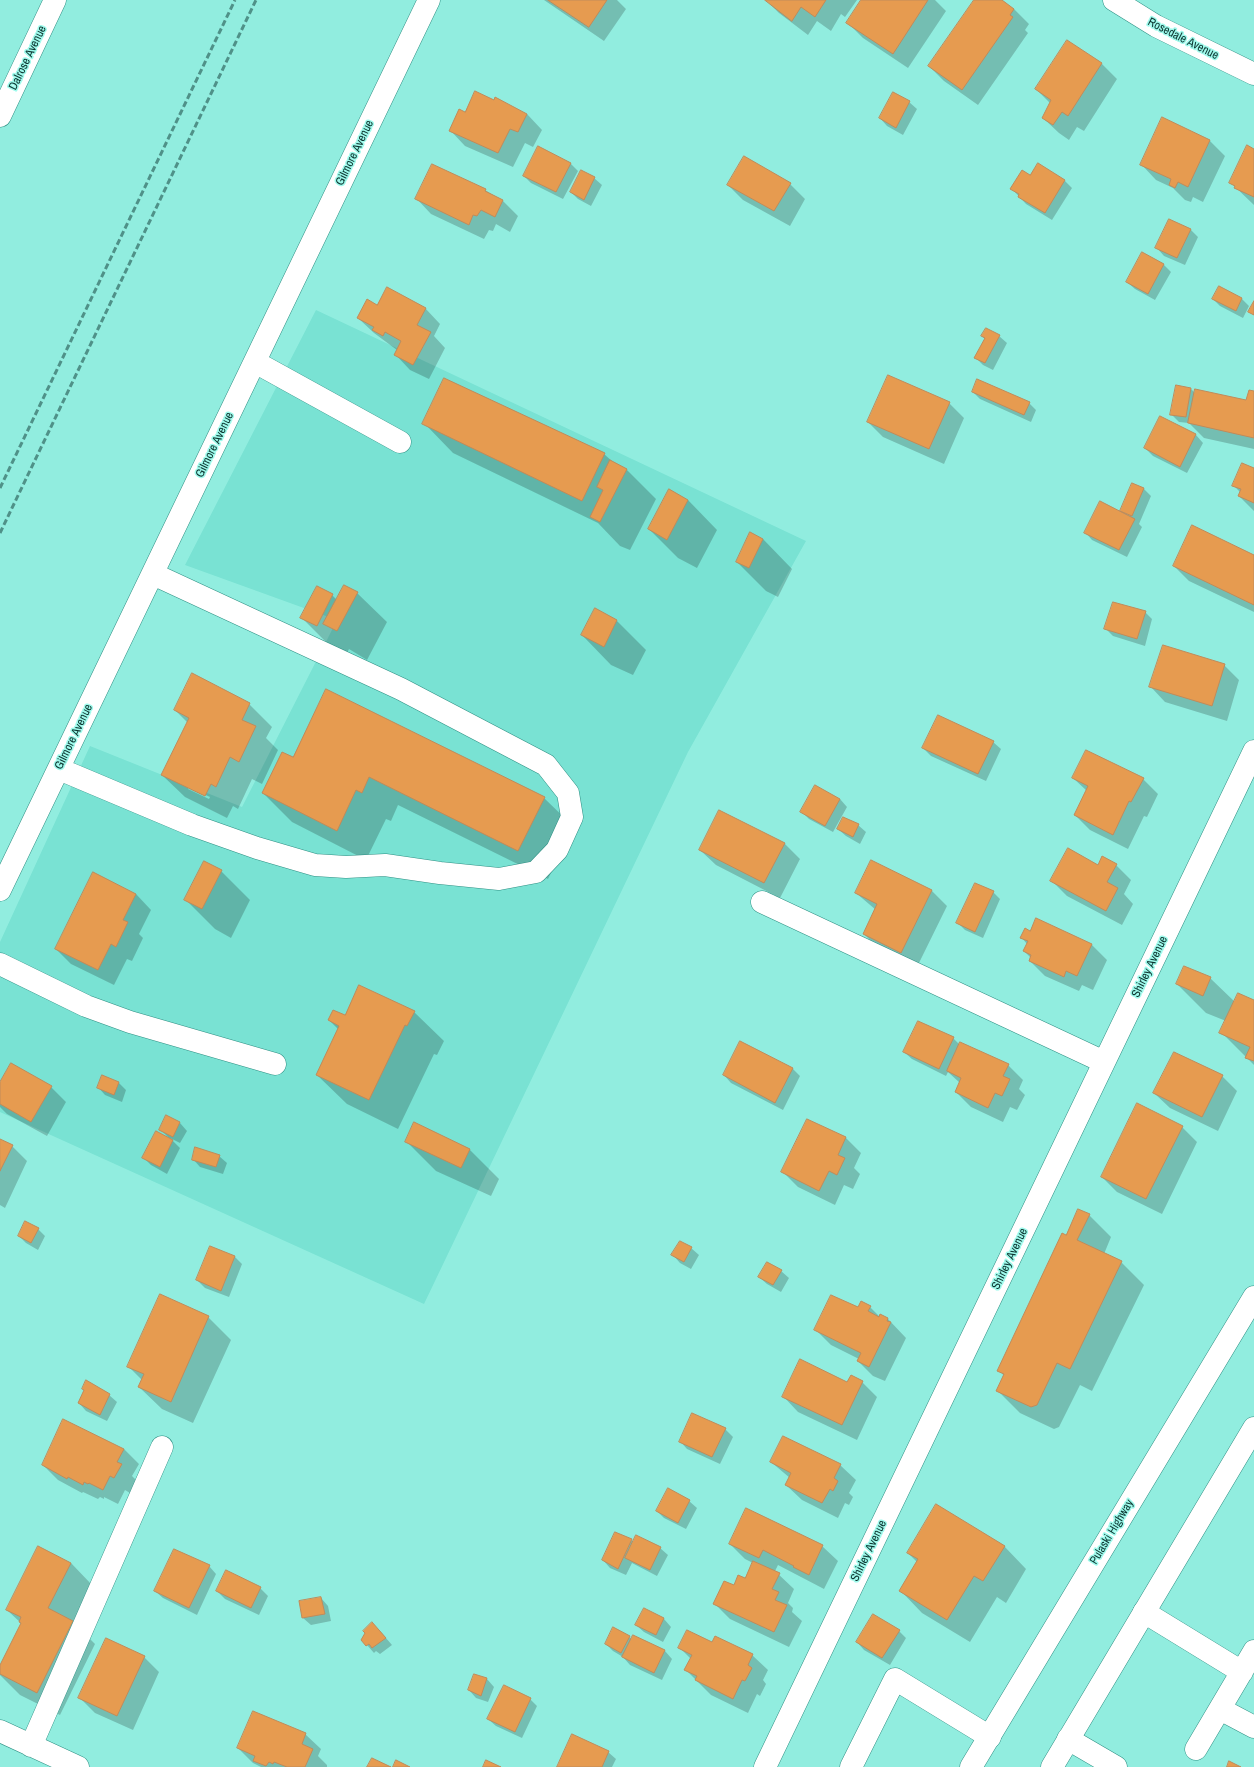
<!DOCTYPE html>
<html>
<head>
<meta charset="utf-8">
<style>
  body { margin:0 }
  canvas { display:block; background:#91eddf }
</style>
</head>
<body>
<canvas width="1254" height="1767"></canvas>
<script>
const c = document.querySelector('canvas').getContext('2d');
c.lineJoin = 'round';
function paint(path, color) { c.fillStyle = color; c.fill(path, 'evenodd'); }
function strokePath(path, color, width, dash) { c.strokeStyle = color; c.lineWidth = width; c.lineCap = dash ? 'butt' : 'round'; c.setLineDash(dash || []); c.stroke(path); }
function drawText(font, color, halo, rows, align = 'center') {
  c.font = font + ' "Archivo Narrow",sans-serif'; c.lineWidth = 3; c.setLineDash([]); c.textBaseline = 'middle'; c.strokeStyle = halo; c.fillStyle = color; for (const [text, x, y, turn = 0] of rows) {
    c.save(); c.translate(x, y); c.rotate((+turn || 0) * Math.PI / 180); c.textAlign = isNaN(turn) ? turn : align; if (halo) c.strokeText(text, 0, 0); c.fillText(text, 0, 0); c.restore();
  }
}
paint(new Path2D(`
  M316,310L806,541L688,752L424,1304L0,1112V942L90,746L242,807L337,620L185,565Z`), '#79e2d3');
paint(new Path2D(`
  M544,0H617L626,9L604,41Z
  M766,0H857L845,17L841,14L831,31L817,21L808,35L779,13Z
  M862,0H935L946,11L908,68L863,38L848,23Z
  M975,0H1000L1014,9L1029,24L1025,30L1028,33L978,105L944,81L929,66Z
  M1067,42L1102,64L1117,79L1084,131L1077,127L1069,140L1059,133L1043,118L1051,104L1036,89Z
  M909,102L917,109L903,135L887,126L880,118Z
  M465,113L527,114L542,130L533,147L525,143L513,167L465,146L450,130Z
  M1163,118L1210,141L1225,156L1203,202L1193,197L1191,202L1185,200L1173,188L1156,180L1141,164Z
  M1254,150V205L1231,183Z
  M570,163L578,171L563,199L531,183L524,176Z
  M1031,176L1065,181L1072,188L1052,220L1026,204L1012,189Z
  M594,178L602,185L591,206L578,199L571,192Z
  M790,184L805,199L790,226L743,200L728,185Z
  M485,190L503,201L518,216L510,232L496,224L493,231L489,230L484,239L431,214L416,198Z
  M1170,220L1191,230L1198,237L1185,265L1164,256L1157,248Z
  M1163,264L1171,272L1155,300L1135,289L1127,282Z
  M1219,287L1242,299L1249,306L1243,318L1220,306L1213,299Z
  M377,306L425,308L440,324L434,336L445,348L429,379L410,370L395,354L397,350L374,333L358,318Z
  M982,336H999L1007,343L993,370L983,365L976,358L985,339Z
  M1191,389L1195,393L1247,401L1254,392V449L1204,438L1189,423L1179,422L1171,414Z
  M973,392L1029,403L1036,410L1031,422L980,399Z
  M949,403L964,418L944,464L883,437L868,422Z
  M1160,417L1196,435L1203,443L1187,473L1153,456L1145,448Z
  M424,423L604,454L613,462L626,469L656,499L630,550L620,546L598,523L453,453Z
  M1254,469V511L1239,496L1241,493L1233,485Z
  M1133,484L1144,489L1151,496L1139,524L1142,527L1127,557L1092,540L1085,532L1121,512Z
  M688,500L717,530L697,568L678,558L649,529Z
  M763,539L792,569L778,597L766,591L737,562Z
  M1254,556V612L1189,581L1174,566Z
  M357,593L387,622L367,660L349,649L346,655L331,647L302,618L332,595L337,600Z
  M1145,612L1152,619L1145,646L1113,636L1106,629Z
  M617,621L646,650L633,675L611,665L582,635Z
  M1224,665L1239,680L1227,721L1165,702L1150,686Z
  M249,704L272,727L266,738L278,750L262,784L252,779L238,809L233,806L227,818L185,797L162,775L188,723L175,710ZM188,787L210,797L209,799L188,789Z
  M993,742L1001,749L986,781L931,756L923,748Z
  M293,758L544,798L574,827L548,879L398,805L391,821L386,819L366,860L292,822L263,793Z
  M1073,778L1143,779L1158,794L1147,817L1144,816L1128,849L1090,830L1075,815L1087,791Z
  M840,799L847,807L833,832L809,819L801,811Z
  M720,811L785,844L800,859L780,898L716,865L700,850Z
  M858,825L866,832L860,844L846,836L838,829Z
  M872,862L932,891L947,906L917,967L879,949L864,934L876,910L856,893Z
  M1116,865L1131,880L1124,894L1133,904L1122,925L1067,896L1052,881L1098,866Z
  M221,871L250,900L231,938L215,929L186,900Z
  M993,892L1000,899L983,938L965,930L958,923Z
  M136,894L151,910L139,934L143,938L132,961L127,959L114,985L71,964L56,949Z
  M1036,919L1092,945L1107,960L1093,990L1082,985L1079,991L1045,976L1030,961L1031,958L1024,951L1027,944L1022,938L1030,932Z
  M1210,978L1235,1002L1254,1001V1065L1221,1032L1226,1021L1206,1013L1177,984Z
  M414,1012L444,1041L437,1055L434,1054L398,1129L347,1104L317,1075L339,1030L329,1020L345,1017Z
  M953,1038L960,1045L1008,1065L1023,1080L1019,1089L1025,1095L1017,1110L1010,1107L1003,1122L971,1107L956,1092L960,1083L948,1072L946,1076L912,1059L904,1052Z
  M741,1042L793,1069L800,1076L783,1110L731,1083L724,1075Z
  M103,1076L119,1083L126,1090L122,1102L105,1095L98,1087Z
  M1222,1076L1237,1091L1218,1131L1170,1108L1154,1093Z
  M0,1085L51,1087L66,1102L47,1136L7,1114L0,1107Z
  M167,1116L180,1123L187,1131L180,1143L170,1138L180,1148L167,1174L151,1165L144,1158L170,1139L160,1129Z
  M807,1120L846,1138L861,1153L854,1168L860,1174L853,1189L844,1185L835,1205L798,1187L783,1172Z
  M1182,1127L1197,1142L1162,1214L1117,1192L1102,1177Z
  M0,1140L12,1146L27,1161L5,1208L0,1205Z
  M406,1141L469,1149L499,1179L491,1196L436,1171Z
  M219,1156L227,1163L223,1174L200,1167L193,1159Z
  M1089,1215L1111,1237L1104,1254L1121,1262L1144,1285L1092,1391L1080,1385L1059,1427L1054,1429L1020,1413L998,1391L1004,1376L999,1370L1066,1236Z
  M38,1229L45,1236L38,1250L26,1243L19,1236Z
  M691,1248L699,1255L691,1269L680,1263L673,1255Z
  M235,1257L242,1264L229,1297L205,1288L197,1280Z
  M781,1271L789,1278L781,1292L767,1284L759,1277Z
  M870,1307L880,1317L888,1319L906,1338L885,1381L873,1376L858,1361L859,1359L831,1345L816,1330L858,1308Z
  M208,1317L231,1340L193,1423L162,1409L139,1387L142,1380L129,1367Z
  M862,1382L877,1397L857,1440L798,1412L783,1396Z
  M109,1395L117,1402L107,1421L86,1411L79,1403Z
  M725,1429L733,1437L720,1464L687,1449L680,1441Z
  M783,1437L840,1465L856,1480L849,1493L853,1497L849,1505L845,1503L838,1518L802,1500L786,1485L790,1478L771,1462Z
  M124,1449L139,1464L132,1476L136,1480L130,1493L125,1490L118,1504L104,1497V1499L100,1497L98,1499L83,1492L82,1493L58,1480L43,1465Z
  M689,1501L697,1508L686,1529L664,1518L657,1511Z
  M616,1533L634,1542L660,1548L668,1555L657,1576L632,1563L626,1575L610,1568L603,1560Z
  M730,1544L822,1546L838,1561L824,1589L778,1565L775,1571L794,1589L788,1603L793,1608L792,1612L802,1621L789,1647L730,1619L715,1604L734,1586L745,1580L753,1563L745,1559Z
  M1004,1546L1026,1569L1006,1603L997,1597L970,1642L922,1613L900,1590L917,1562L908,1553Z
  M71,1563L93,1586L74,1623L95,1644L60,1715L20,1695L0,1675V1668L22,1624L7,1610Z
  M209,1566L216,1574L197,1615L163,1598L155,1591Z
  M260,1588L268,1596L259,1615L225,1599L217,1591Z
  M321,1598L328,1606L331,1621L311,1625L303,1618Z
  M644,1610L664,1619L671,1627L663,1642L644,1632L636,1625Z
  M380,1631L392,1645L380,1654L376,1651L374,1653L367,1645L366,1633Z
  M899,1631L906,1638L890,1665L864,1650L857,1642Z
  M633,1636L665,1651L672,1659L662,1680L630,1665L623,1657L613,1651L606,1644L629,1637L632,1639Z
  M680,1648L752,1655L768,1670L763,1680L766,1684L760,1696L757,1694L748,1713L711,1695L686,1670L691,1659Z
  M144,1657L159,1672L133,1730L95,1713L80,1698Z
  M475,1675L487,1679L494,1687L488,1702L476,1698L469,1690Z
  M530,1699L537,1706L522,1738L496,1726L488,1719Z
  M305,1734L321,1749L318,1756L327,1765V1767H261L253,1763L238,1748Z
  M608,1752L616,1759L612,1767H558Z`), '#0003');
const building = new Path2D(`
  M548,0H607L589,27Z
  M765,0H826L815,17L801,7L792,21Z
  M861,0H928L893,54L846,23Z
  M974,0H1002L1014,9L1010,15L1013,17L962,90L928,66Z
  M1067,40L1102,63L1068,116L1062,112L1053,125L1042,118L1051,100L1035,89Z
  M475,91L494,100L495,97L527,114L518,132L510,129L498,153L449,131L459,109L465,112Z
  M893,92L910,101L896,128L879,118Z
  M1162,117L1210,140L1188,187L1178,182L1175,188L1169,185L1171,179L1140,165Z
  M1247,145L1254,149V197L1234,188L1235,186L1229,183Z
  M538,146L571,163L556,192L523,176Z
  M744,156L791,183L774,211L727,185Z
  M1038,163L1065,180L1045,213L1018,197L1019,194L1010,189L1022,170L1030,175Z
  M432,164L486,189L485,191L503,200L495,217L481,210L477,216L473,215L469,225L415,199Z
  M581,170L595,177L584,200L570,192Z
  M1169,219L1191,229L1177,258L1155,248Z
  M1142,252L1164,264L1148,294L1126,282Z
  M1219,286L1242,298L1236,311L1212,299Z
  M387,287L426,308L417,325L431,332L413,365L394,355L401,341L385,332L383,336L372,330L374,327L357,318L367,299L377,305Z
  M1254,301V315L1248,312Z
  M986,328L1000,335L985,363L974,358L985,338L981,336Z
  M888,375L950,402L929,449L867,422Z
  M444,378L605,453L582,501L422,424Z
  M977,379L1030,402L1024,415L972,392Z
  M1176,385L1191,388L1186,417L1170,415Z
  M1195,389L1246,400L1249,390L1254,391V438L1188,423Z
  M1160,416L1196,434L1180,467L1144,448Z
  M610,460L627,469L600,522L590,517L603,490L597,487Z
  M1242,463L1254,468V503L1238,496L1241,489L1232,486Z
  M1132,483L1144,488L1132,516L1120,511Z
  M669,489L688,500L667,540L648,529Z
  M1100,501L1135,519L1119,550L1084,533Z
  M1192,525L1254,555V605L1173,566Z
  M750,532L763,539L749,568L736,562Z
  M344,585L358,592L337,631L323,624Z
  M317,586L333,594L317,626L300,618Z
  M1113,602L1146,611L1137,639L1104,629Z
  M595,608L617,620L604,647L581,635Z
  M1163,645L1225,664L1212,706L1149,687Z
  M192,673L250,703L242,720L256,726L239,762L230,757L216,787L211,784L205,796L161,775L189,718L174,710Z
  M326,689L545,797L518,851L369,777L362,793L356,790L337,831L262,793L282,752L293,757Z
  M938,715L994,741L978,774L922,748Z
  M1086,750L1144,778L1131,802L1129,801L1113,835L1074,815L1088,786L1072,778Z
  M815,785L840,799L825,826L800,812Z
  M719,810L785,843L764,883L699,850Z
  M843,817L859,824L853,837L837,829Z
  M1068,848L1098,865L1102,856L1117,864L1107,882L1118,888L1106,911L1050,881Z
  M871,860L932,890L901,953L863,934L877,904L855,893Z
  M204,861L222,870L202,909L184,900Z
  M93,872L136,894L123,920L128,922L116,947L111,944L98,970L55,949Z
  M975,883L994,891L975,932L956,923Z
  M1036,918L1092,944L1077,976L1066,971L1064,977L1029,961L1031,955L1023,951L1028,941L1020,938L1025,928L1030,931Z
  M1184,966L1211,977L1203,996L1176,984Z
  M359,985L415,1011L407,1026L405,1025L369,1100L316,1075L339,1026L328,1020L333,1010L345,1015Z
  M1238,993L1254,1000V1061L1245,1058L1250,1047L1219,1033Z
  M918,1021L954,1037L939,1069L903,1052Z
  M740,1041L793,1068L775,1103L723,1075Z
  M960,1042L1009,1064L1003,1076L1010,1079L1002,1096L995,1093L988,1108L955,1092L961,1078L947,1071Z
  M1174,1052L1223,1075L1202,1117L1153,1093Z
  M11,1063L52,1086L31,1122L0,1104V1082Z
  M102,1075L119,1082L114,1095L97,1088Z
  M1137,1103L1183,1126L1146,1199L1101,1177Z
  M166,1115L180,1122L173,1137L159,1130Z
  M807,1119L846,1137L838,1155L845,1158L837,1175L829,1171L819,1191L781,1172Z
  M414,1122L470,1149L461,1168L405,1142Z
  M156,1131L173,1140L160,1167L142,1158Z
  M0,1139L13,1145L0,1171Z
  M195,1147L220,1155L216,1167L192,1160Z
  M1078,1209L1090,1214L1077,1240L1122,1261L1070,1369L1057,1363L1037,1405L1031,1407L996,1391L1004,1374L997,1371L1062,1233L1066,1235Z
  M25,1221L39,1228L31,1243L18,1236Z
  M680,1241L692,1247L684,1262L671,1255Z
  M210,1246L235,1256L221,1291L196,1280Z
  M767,1262L782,1270L773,1285L758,1277Z
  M160,1294L209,1316L171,1402L138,1387L144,1374L127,1367Z
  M831,1295L858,1307L861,1301L871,1306L868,1311L879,1317L880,1314L888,1318L887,1321L891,1322L869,1367L857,1361L861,1353L814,1330Z
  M800,1359L847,1382L851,1375L863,1381L842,1425L782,1397Z
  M86,1380L110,1394L100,1415L78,1403L84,1390L82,1389Z
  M692,1413L726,1428L712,1457L679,1442Z
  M63,1419L124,1449L117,1462L122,1464L114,1478L110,1476L103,1490L89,1483L88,1484L84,1482L83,1485L68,1477L67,1479L42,1465Z
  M783,1436L841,1464L834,1478L838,1481L833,1491L830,1489L822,1503L785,1485L791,1473L770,1462Z
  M668,1488L690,1500L678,1523L656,1511Z
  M936,1504L1005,1546L983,1581L974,1576L947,1620L899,1591L918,1559L907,1553Z
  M746,1508L823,1545L809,1575L793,1567L794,1566L763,1550L759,1558L729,1544Z
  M615,1532L632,1539L618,1569L602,1560Z
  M636,1535L661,1547L650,1570L625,1558Z
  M38,1546L71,1563L48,1608L73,1621L37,1693L0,1674V1665L21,1623L19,1622L21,1617L6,1610Z
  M174,1549L210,1565L189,1608L154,1591Z
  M753,1561L780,1573L772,1589L779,1592L775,1600L787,1605L774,1632L713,1604L724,1581L734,1585L738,1575L745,1578Z
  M226,1570L261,1587L251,1608L216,1591Z
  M321,1597L325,1614L302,1618L299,1601Z
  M644,1608L664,1618L656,1635L635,1625Z
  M873,1614L900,1630L882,1658L856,1642Z
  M372,1622L386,1638L372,1648L369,1644L366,1646L361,1640L365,1633L363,1631Z
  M613,1627L630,1636L621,1653L605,1644Z
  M687,1630L712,1642L715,1636L753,1654L748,1665L752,1668L745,1681L742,1680L733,1699L695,1680L697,1676L684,1670L692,1655L678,1648Z
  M633,1635L665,1650L654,1673L622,1657Z
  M106,1638L145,1656L117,1716L78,1698Z
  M474,1674L487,1678L481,1696L468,1690Z
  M504,1685L531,1698L515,1732L487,1719Z
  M253,1711L306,1733L302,1744L313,1749L305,1767H287L274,1762L273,1764L269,1762L266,1766L253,1761L255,1756L237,1748Z
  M572,1734L609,1751L602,1767H557Z
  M372,1758L391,1767H367Z
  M396,1760L410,1767H393Z
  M486,1760L501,1767H483Z
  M1229,1761L1241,1767H1227Z`);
paint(building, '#e69b50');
strokePath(building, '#bf8b5b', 1);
const minor = new Path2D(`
  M1114,0L1156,26L1254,74
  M0,116L55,0
  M255,362L400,442
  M59,769L192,825L257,848L315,865L346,867L385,865L440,873L499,879L536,872L557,850L572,817L568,793L546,765L401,689L153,574
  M0,890L429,0
  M762,902L1104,1062
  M0,964L86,1006L130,1022L275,1064
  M1144,1612L1242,1672
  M1220,1709L1254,1727
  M0,1731L78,1767
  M1068,1739L1116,1767
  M31,1746L162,1447
  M1196,1749L1254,1651
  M765,1767L1254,751
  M851,1767L895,1679L990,1737`);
const highway = new Path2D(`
  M971,1767L1254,1297
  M1052,1767L1254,1428`);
strokePath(minor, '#309185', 23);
strokePath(highway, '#309185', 23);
strokePath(minor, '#fff', 22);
strokePath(highway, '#fff', 22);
strokePath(new Path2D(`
  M0,488L235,0
  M0,533L256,0`), '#4f9188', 3, [6, 3]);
drawText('12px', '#0c3530', '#9ffaec', [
  ["Rosedale Avenue",1183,39,27],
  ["Dalrose Avenue",28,58,-64],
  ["Gilmore Avenue",355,153,-64],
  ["Gilmore Avenue",215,445,-64],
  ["Gilmore Avenue",74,737,-64],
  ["Shirley Avenue",1150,967,-64],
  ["Shirley Avenue",1010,1259,-64],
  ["Pulaski Highway",1112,1532,-59],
  ["Shirley Avenue",869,1551,-64]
]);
</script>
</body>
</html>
